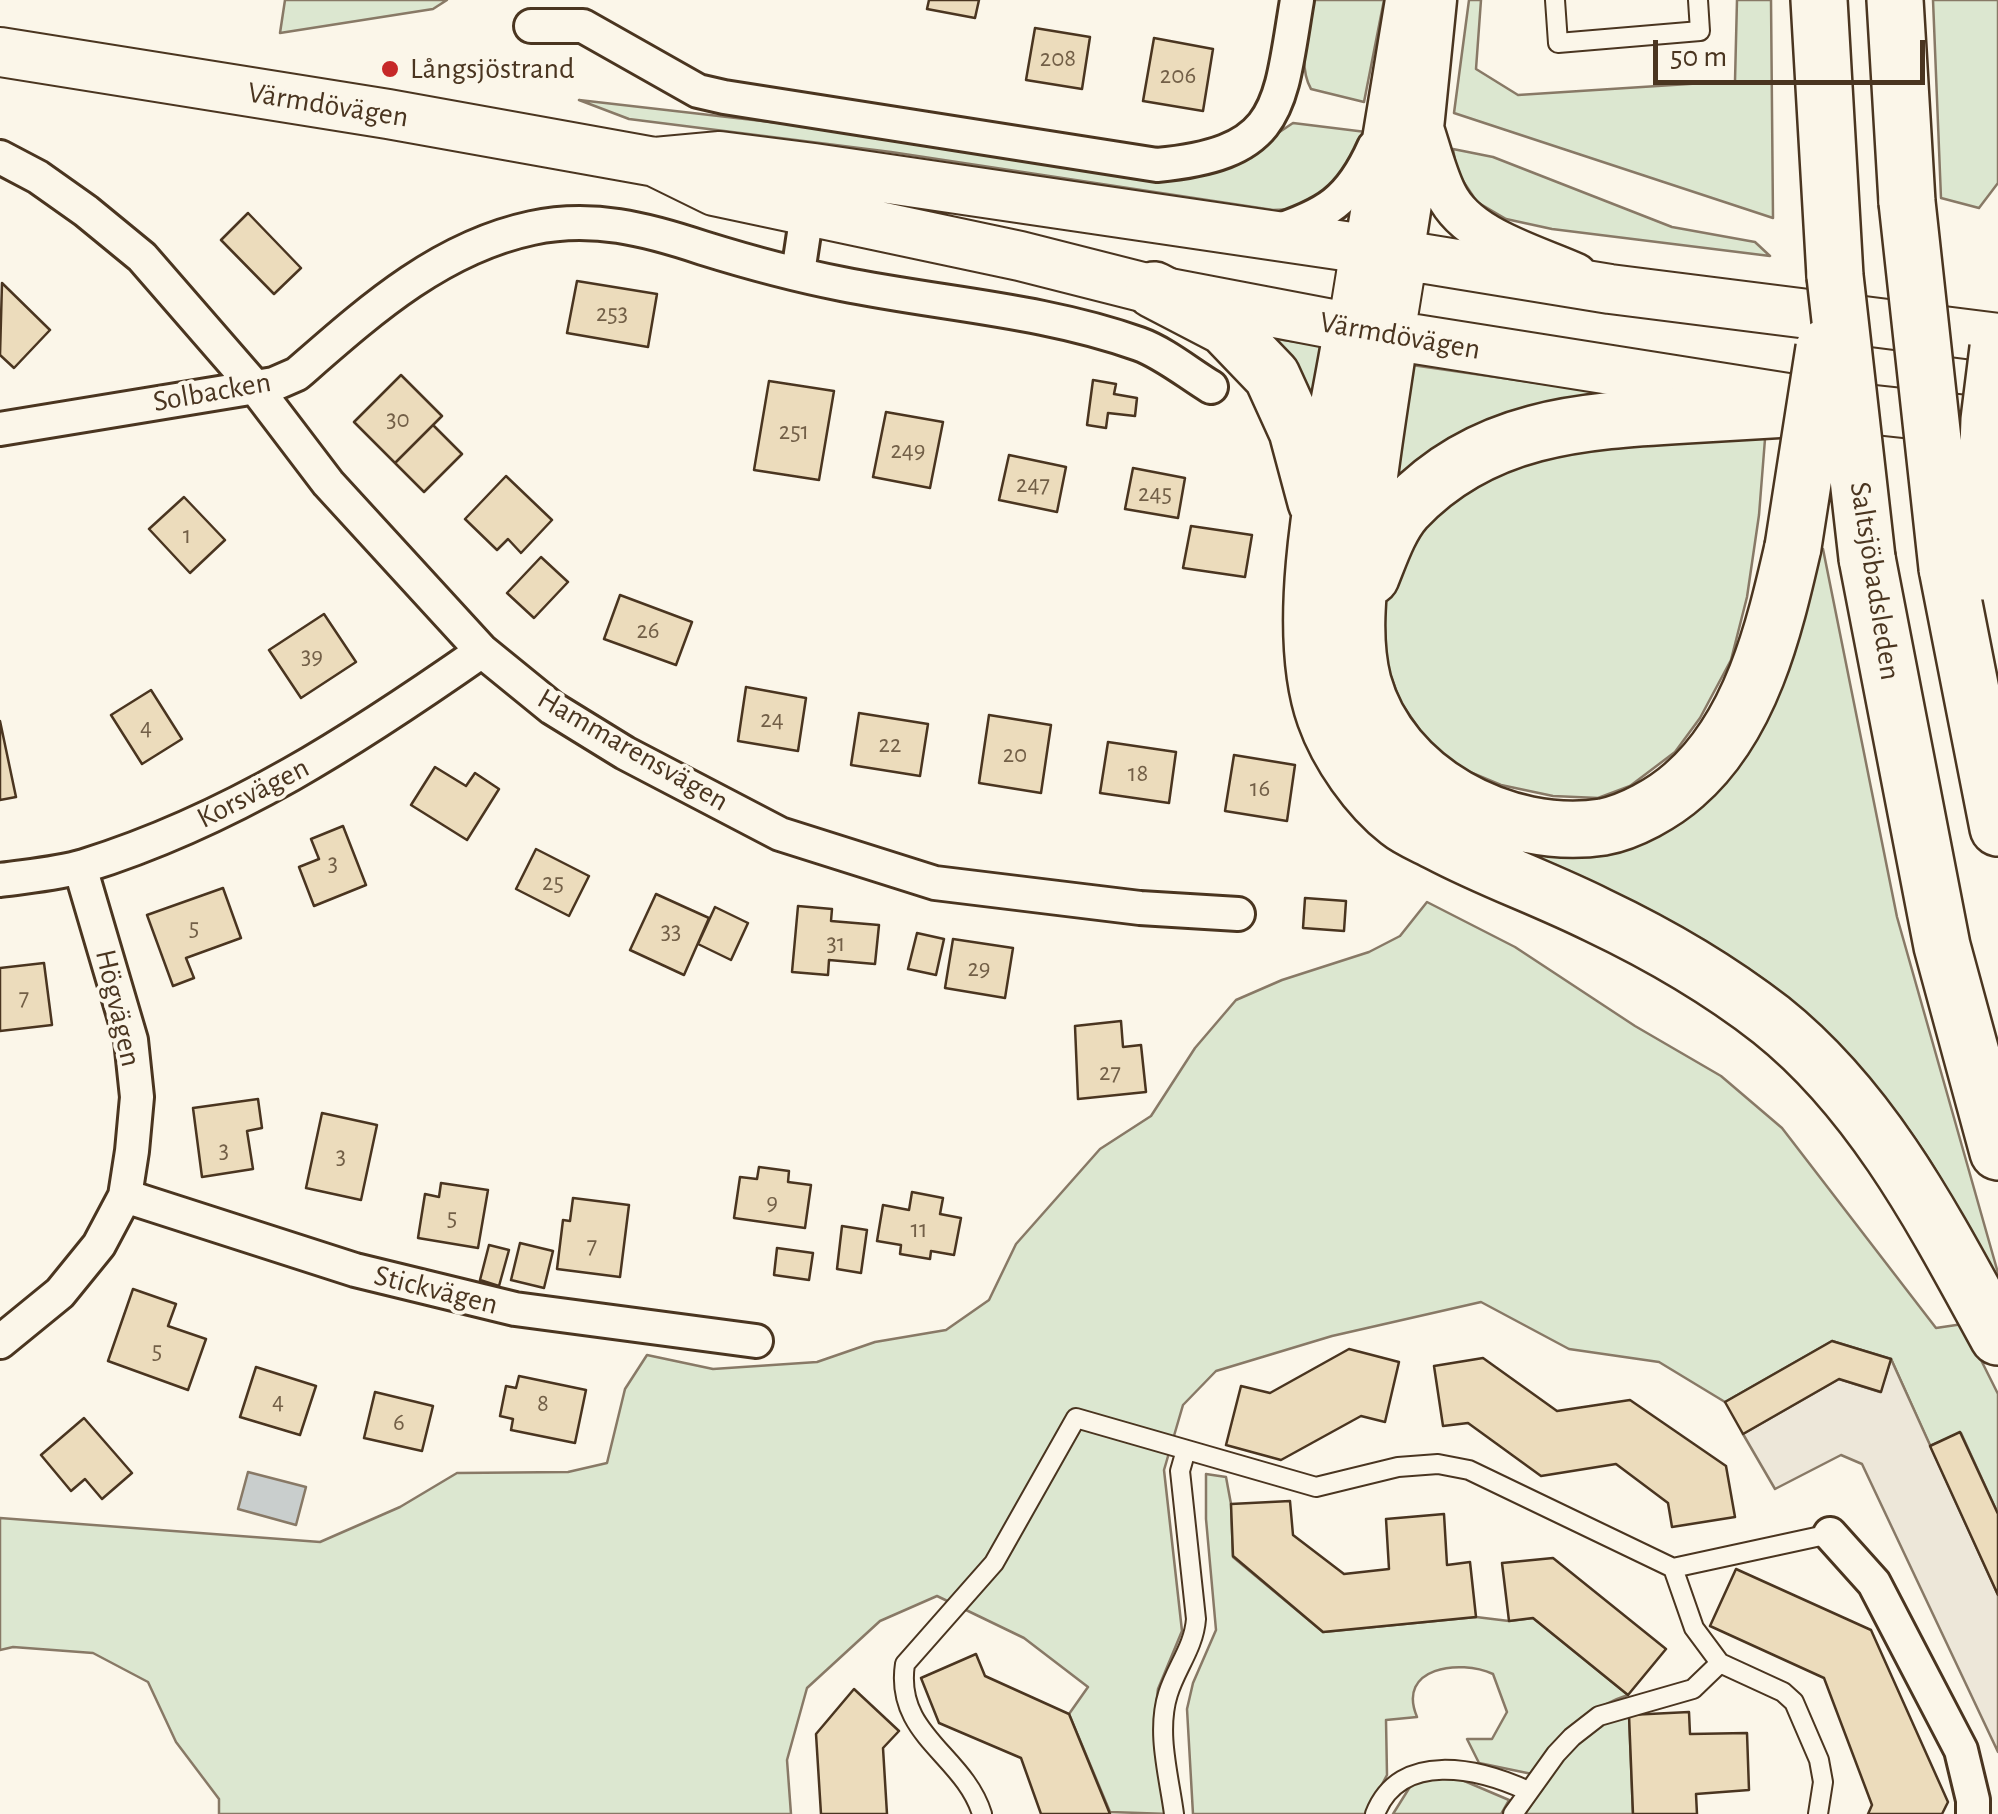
<!DOCTYPE html>
<html>
<head>
<meta charset="utf-8">
<style>
  body { margin:0 }
  #map { position:relative; width:1998px; height:1814px; overflow:hidden; background:#fbf6e9; font-family:"Alegreya Sans",sans-serif }
  canvas { display:block }
  .scale { position:absolute; left:1653px; top:40px; width:272px; height:45px; box-sizing:border-box; border:5px solid #4a3520; border-top:0; padding-left:12px; font-size:30px; line-height:35px; white-space:nowrap; color:#4a3520; -webkit-text-stroke:8px #fbf6e9; paint-order:stroke }
</style>
</head>
<body>
<div id="map">
<canvas width="1998" height="1814"></canvas>
<div class="scale">50 m</div>
</div>
<script>
const c = document.querySelector('canvas').getContext('2d');
c.lineJoin = 'round';
function paint(path, color) { c.fillStyle = color; c.fill(path, 'evenodd'); }
function strokePath(path, color, width, dash) { c.strokeStyle = color; c.lineWidth = width; c.lineCap = dash ? 'butt' : 'round'; c.setLineDash(dash || []); c.stroke(path); }
function drawText(font, color, halo, rows, align = 'center') {
  c.font = font + ' "Alegreya Sans",sans-serif'; c.lineWidth = 8; c.setLineDash([]); c.textBaseline = 'middle'; c.strokeStyle = halo; c.fillStyle = color; for (const [text, x, y, turn = 0] of rows) {
    c.save(); c.translate(x, y); c.rotate((+turn || 0) * Math.PI / 180); c.textAlign = isNaN(turn) ? turn : align; if (halo) c.strokeText(text, 0, 0); c.fillText(text, 0, 0); c.restore();
  }
}
const green = new Path2D(`
  M285,0H447L433,9L280,33Z
  M1313,0H1384L1364,102L1311,89C1297,65 1308,27 1313,0Z
  M1469,0H1481L1476,69L1518,95L1735,81L1737,0H1771L1773,218L1454,113Z
  M1933,0H1998V183L1979,208L1941,198Z
  M579,100L858,132L1148,176L1266,141L1293,123L1366,132L1341,182L1298,209L1273,210L891,152L629,119Z
  M1453,149L1493,157L1672,227L1755,242L1770,256L1552,229L1506,219L1477,202L1457,172Z
  M1263,337L1331,347L1320,450Z
  M1398,363L1621,395L1371,534Z
  M1656,429L1765,439L1759,515L1747,597L1731,660L1700,718L1675,752L1630,786L1598,798L1553,796L1501,785L1453,765L1430,745L1400,701L1383,655L1380,618L1390,563L1411,532L1499,456Z
  M1810,546L1823,549L1897,917L1998,1273V1290C1973,1244 1952,1193 1923,1150C1881,1086 1804,1000 1737,962C1656,915 1569,882 1482,847L1668,825Z
  M1427,902L1515,947L1635,1026L1721,1076L1782,1128L1936,1328L1963,1324L1998,1394V1514L1961,1433L1930,1446L1891,1359L1832,1341L1725,1402L1659,1362L1569,1349L1481,1302L1332,1336L1216,1371L1183,1405L1164,1470L1182,1631L1158,1689L1155,1713L1158,1758L1169,1814L1110,1812L1069,1714L1088,1687L1024,1638L937,1596L880,1621L807,1688L787,1760L791,1814H219V1799L176,1742L148,1682L93,1653L13,1647L0,1650V1518L320,1542L400,1507L457,1473L568,1472L607,1463L625,1389L647,1355L713,1369L817,1362L875,1342L946,1330L989,1300L1016,1244L1100,1149L1151,1116L1195,1048L1236,1000L1282,980L1369,952L1400,936Z
  M1206,1474L1226,1477L1231,1504L1233,1557L1323,1632L1476,1617L1509,1621L1533,1618L1628,1695C1583,1709 1562,1740 1532,1774L1479,1763L1467,1739H1492L1507,1712L1493,1674C1460,1659 1396,1667 1417,1717L1386,1720L1387,1775L1366,1814H1193L1187,1709L1193,1683L1216,1630L1206,1519Z
  M1629,1715L1633,1814H1525C1551,1775 1579,1722 1629,1715Z
  M1443,1777L1462,1780L1509,1800L1501,1814H1393L1413,1782Z`);
paint(green, '#dce7d0');
strokePath(green, '#887966', 2.5);
const parking = new Path2D(`
  M1891,1359L1998,1595V1752L1862,1464L1841,1455L1775,1489L1743,1434L1839,1379L1880,1392Z`);
paint(parking, '#ede7d9');
strokePath(parking, '#887966', 2.5);
const water = new Path2D(`
  M248,1472L306,1487L296,1525L238,1509Z`);
paint(water, '#c9cecd');
strokePath(water, '#887966', 2.5);
const building = new Path2D(`
  M929,0H979L975,18L927,9Z
  M1035,28L1090,37L1082,89L1026,80Z
  M1154,38L1213,49L1203,111L1143,101Z
  M248,213L301,268L274,294L221,240Z
  M577,281L657,294L648,347L567,333Z
  M2,283L50,330L14,368L0,355Z
  M401,375L442,416L395,463L354,422Z
  M1093,380L1116,384L1114,394L1137,398L1135,416L1108,413L1106,428L1087,425Z
  M769,381L834,391L819,480L754,470Z
  M886,412L943,422L930,488L873,477Z
  M433,425L462,454L424,492L395,463Z
  M1009,455L1066,467L1057,512L999,500Z
  M1133,468L1185,478L1178,518L1125,509Z
  M506,476L552,520L521,553L508,539L497,550L465,519Z
  M184,497L225,540L190,573L149,529Z
  M1191,526L1252,535L1245,577L1183,568Z
  M541,557L568,582L534,618L507,593Z
  M620,595L692,622L676,665L604,639Z
  M324,614L356,662L301,698L269,650Z
  M746,687L806,698L798,751L738,741Z
  M151,690L182,739L142,764L111,715Z
  M859,713L928,724L920,776L851,765Z
  M989,715L1051,725L1041,793L979,783Z
  M0,721L16,797L0,800Z
  M1108,742L1176,752L1169,803L1100,793Z
  M1234,755L1295,765L1287,821L1225,811Z
  M435,767L466,786L475,773L499,789L467,840L411,805Z
  M343,826L366,885L314,906L299,867L319,859L311,839Z
  M536,849L589,876L569,916L516,889Z
  M223,888L241,938L186,958L194,978L173,986L147,915Z
  M656,894L709,918L684,975L630,950Z
  M1305,898L1346,901L1344,931L1303,928Z
  M798,906L832,909L831,921L879,925L875,964L829,960L828,975L792,972Z
  M715,907L748,923L731,960L698,944Z
  M917,933L944,939L936,975L908,969Z
  M953,939L1013,948L1005,998L945,988Z
  M44,963L52,1025L0,1031V968Z
  M1121,1021L1123,1047L1141,1045L1146,1092L1078,1099L1075,1026Z
  M258,1099L262,1128L247,1131L253,1169L202,1177L193,1108Z
  M322,1113L377,1125L361,1200L306,1188Z
  M759,1167L789,1171L788,1182L811,1185L805,1228L734,1218L740,1177L757,1179Z
  M441,1183L488,1190L478,1248L418,1238L425,1194L439,1197Z
  M912,1192L943,1198L940,1214L961,1218L954,1255L931,1251L930,1259L900,1254L901,1245L877,1241L883,1205L909,1210Z
  M573,1198L629,1205L620,1277L557,1269L563,1220L570,1221Z
  M842,1226L867,1230L861,1273L837,1269Z
  M520,1243L553,1251L544,1288L511,1280Z
  M489,1245L509,1250L499,1286L480,1280Z
  M777,1248L813,1253L809,1280L774,1275Z
  M133,1289L176,1304L168,1326L206,1339L188,1390L108,1361Z
  M1832,1341L1891,1359L1881,1392L1839,1379L1743,1434L1725,1402Z
  M1349,1349L1399,1362L1385,1422L1361,1416L1281,1460L1226,1445L1241,1386L1270,1393Z
  M1483,1358L1557,1411L1630,1400L1726,1466L1735,1517L1672,1527L1668,1503L1616,1464L1541,1476L1468,1423L1443,1426L1434,1366Z
  M256,1367L316,1386L300,1435L240,1417Z
  M519,1376L586,1390L575,1443L511,1430L513,1419L500,1416L506,1386L516,1388Z
  M375,1392L433,1406L422,1451L364,1438Z
  M84,1418L132,1473L102,1499L85,1479L71,1491L41,1455Z
  M1960,1432L1998,1514V1595L1930,1446Z
  M1290,1501L1293,1535L1344,1574L1389,1569L1386,1519L1444,1514L1447,1565L1470,1562L1476,1617L1323,1632L1233,1556L1231,1504Z
  M1553,1558L1666,1649L1628,1695L1533,1618L1509,1621L1502,1563Z
  M1736,1569L1871,1630L1948,1802L1942,1814H1868L1872,1805L1824,1678L1710,1626Z
  M976,1654L985,1676L1069,1714L1110,1814H1041L1021,1758L939,1723L921,1678Z
  M854,1689L899,1731L883,1748L887,1814H821L816,1734Z
  M1689,1712L1690,1734L1747,1733L1749,1790L1696,1794L1697,1814H1633L1629,1715Z`);
paint(building, '#ecdcbc');
strokePath(building, '#4a3520', 2.5);
const service = new Path2D(`
  M1555,0L1558,43L1700,31L1698,0
  M1673,1568L1830,1534
  M982,1814C964,1755 894,1735 905,1664L994,1563L1076,1418L1316,1487L1398,1467L1438,1464L1469,1470L1673,1568L1694,1628L1720,1663L1783,1692L1794,1702L1819,1760L1823,1782L1818,1814
  M1174,1814C1169,1776 1156,1732 1168,1694C1176,1668 1194,1647 1196,1619L1180,1471L1186,1450
  M1375,1814C1400,1750 1478,1768 1528,1791
  M1513,1814L1556,1754L1572,1737L1599,1716L1693,1689L1720,1663`);
const minor = new Path2D(`
  M531,26H583L698,91L724,97L1157,165C1283,153 1279,108 1297,0
  M0,157L38,177L86,211L142,257L255,387L328,483L482,651L552,708L625,753L780,834L935,883L1140,908L1238,914
  M1271,233C1326,215 1350,201 1374,147
  M798,273L810,193
  M0,429L274,384L297,374C367,313 438,248 532,228C592,215 646,229 703,248C748,262 796,275 842,284C941,304 1044,310 1139,344C1164,353 1188,373 1211,387
  M0,880C27,876 57,874 84,866C232,820 356,739 482,651
  M125,1196L355,1270L515,1309L756,1341
  M0,1342L60,1293L99,1245L125,1196L132,1151L137,1097L131,1040L80,867
  M1830,1534L1874,1583L1961,1750L1973,1800V1814`);
const tertiary = new Path2D(`
  M1423,128C1430,149 1436,174 1446,194C1467,238 1534,255 1576,274
  M1365,249L1406,0
  M1403,255L1423,128L1436,0`);
const secondary = new Path2D(`
  M0,52L388,114L655,162L720,156L814,168L1365,249L1610,289L1998,338
  M655,162L714,191L1020,256L1154,290L1390,335L1838,406L1968,420
  M1352,329L1365,249
  M1390,335L1403,255`);
const motorway = new Path2D(`
  M1819,0L1835,276
  M1895,0L1907,202
  M1154,290L1225,327L1272,376L1297,431L1316,502
  M1352,329C1335,435 1289,616 1325,717C1338,754 1368,797 1399,821C1410,830 1426,836 1439,843C1490,870 1545,889 1597,915C1658,944 1717,978 1771,1020C1874,1102 1936,1224 1998,1337
  M1390,335C1379,411 1366,485 1361,561C1357,601 1353,643 1363,682C1390,781 1506,842 1603,827C1630,822 1664,803 1684,785C1751,727 1774,630 1793,547
  M1867,558L1942,946L1998,1152
  M1947,568L1998,828
  M1371,577C1380,555 1389,527 1405,509C1482,427 1581,421 1686,415C1737,412 1788,409 1838,406`);
strokePath(service, '#4a3520', 22);
strokePath(minor, '#4a3520', 38);
strokePath(tertiary, '#4a3520', 45);
strokePath(secondary, '#4a3520', 52);
strokePath(motorway, '#4a3520', 60);
strokePath(service, '#fbf6e9', 18);
strokePath(minor, '#fbf6e9', 32);
strokePath(tertiary, '#fbf6e9', 40);
strokePath(secondary, '#fbf6e9', 48);
strokePath(motorway, '#fbf6e9', 55);
const motorwayBridge = new Path2D(`
  M1907,202L1947,568
  M1835,276L1867,558
  M1793,547L1824,348
  M1983,572L1989,420L1998,348`);
strokePath(motorwayBridge, '#4a3520', 60, []);
strokePath(motorwayBridge, '#fbf6e9', 55);
for (const [x, y, r, color] of [
  [390,69,10,"#c62828"]
]) { const dot = new Path2D(); dot.arc(x, y, r, 0, 2 * Math.PI); c.fillStyle = color; c.fill(dot); strokePath(dot, '#fbf6e9', 4); }
drawText('25px', '#725f47', null, [
  ["208",1058,58],
  ["206",1178,75],
  ["253",612,313],
  ["30",398,419],
  ["251",794,431],
  ["249",908,450],
  ["247",1033,484],
  ["245",1155,493],
  ["1",187,535],
  ["26",648,630],
  ["39",312,656],
  ["24",772,719],
  ["4",146,727],
  ["22",890,744],
  ["20",1015,754],
  ["18",1138,773],
  ["16",1260,788],
  ["3",333,863],
  ["25",553,882],
  ["5",194,927],
  ["33",671,931],
  ["31",836,943],
  ["29",979,968],
  ["7",24,997],
  ["27",1110,1072],
  ["3",224,1150],
  ["3",341,1156],
  ["9",772,1202],
  ["5",452,1217],
  ["11",919,1229],
  ["7",592,1245],
  ["5",157,1350],
  ["4",278,1401],
  ["8",543,1403],
  ["6",399,1422]
]);
drawText('30px', '#4a3520', '#fbf6e9', [
  ["Långsjöstrand",410,69]
], 'left');
drawText('30px', '#4a3520', '#fbf6e9', [
  ["Värmdövägen",328,105,9],
  ["Värmdövägen",1400,336,10],
  ["Solbacken",212,392,-10],
  ["Saltsjöbadsleden",1875,581,81],
  ["Hammarensvägen",633,750,30],
  ["Korsvägen",253,793,-27],
  ["Högvägen",118,1008,77],
  ["Stickvägen",436,1290,14]
]);
</script>
</body>
</html>
